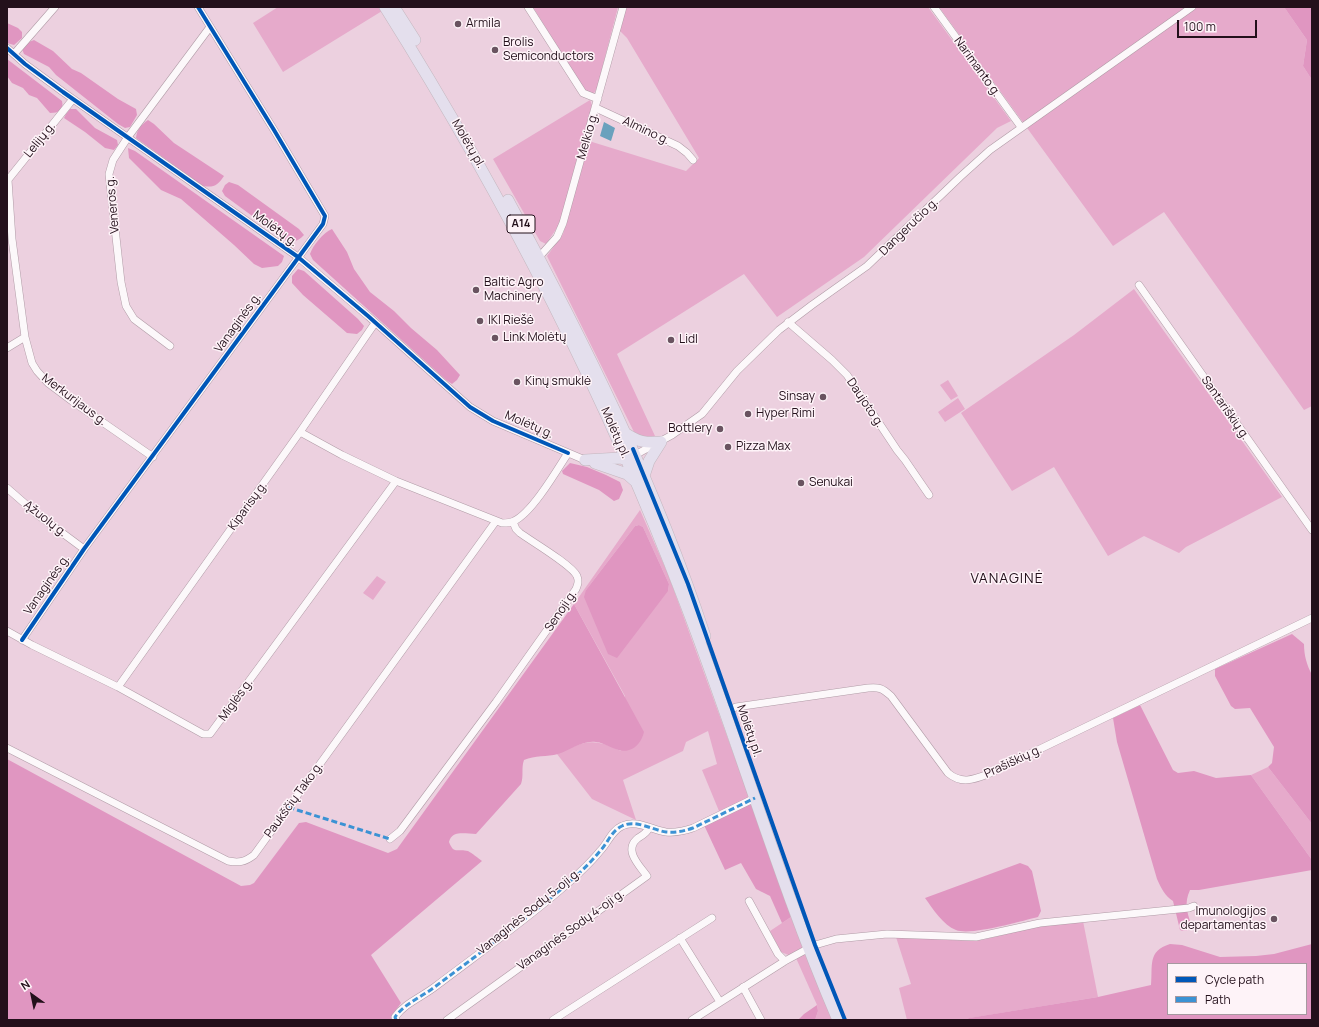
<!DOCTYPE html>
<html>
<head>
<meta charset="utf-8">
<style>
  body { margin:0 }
  #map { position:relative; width:1319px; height:1027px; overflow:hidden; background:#ecd0df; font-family:Manrope,sans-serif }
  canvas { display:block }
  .frame { position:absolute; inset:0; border:8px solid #23101b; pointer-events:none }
  .legend { position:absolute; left:1167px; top:963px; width:140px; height:52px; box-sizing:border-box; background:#fef3f8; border:1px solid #a698a0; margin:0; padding:5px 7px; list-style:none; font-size:12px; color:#23101b }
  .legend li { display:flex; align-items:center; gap:8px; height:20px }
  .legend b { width:20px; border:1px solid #a698a0 }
  .north { position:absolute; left:12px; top:975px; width:40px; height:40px; -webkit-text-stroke:3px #fef3f8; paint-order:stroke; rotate:327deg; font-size:11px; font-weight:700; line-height:16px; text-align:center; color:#23101b }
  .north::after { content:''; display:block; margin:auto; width:14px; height:18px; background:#23101b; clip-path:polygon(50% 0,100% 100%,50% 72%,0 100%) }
  .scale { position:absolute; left:1177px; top:20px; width:80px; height:18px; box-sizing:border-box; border:2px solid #23101b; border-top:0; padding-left:5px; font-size:12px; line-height:14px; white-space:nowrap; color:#23101b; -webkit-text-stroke:3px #fef3f8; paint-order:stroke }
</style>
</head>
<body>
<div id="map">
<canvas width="1319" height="1027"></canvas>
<div class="frame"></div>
<ul class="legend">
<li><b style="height:5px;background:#0057b8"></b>Cycle path</li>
<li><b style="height:5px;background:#3b92d4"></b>Path</li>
</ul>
<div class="north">N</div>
<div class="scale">100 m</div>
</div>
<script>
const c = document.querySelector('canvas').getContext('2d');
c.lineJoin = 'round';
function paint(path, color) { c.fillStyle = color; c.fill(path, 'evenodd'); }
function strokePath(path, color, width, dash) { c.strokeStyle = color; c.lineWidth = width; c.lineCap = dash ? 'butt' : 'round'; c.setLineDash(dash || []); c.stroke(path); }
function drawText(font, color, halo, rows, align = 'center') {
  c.font = font + ' Manrope,sans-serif'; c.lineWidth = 3; c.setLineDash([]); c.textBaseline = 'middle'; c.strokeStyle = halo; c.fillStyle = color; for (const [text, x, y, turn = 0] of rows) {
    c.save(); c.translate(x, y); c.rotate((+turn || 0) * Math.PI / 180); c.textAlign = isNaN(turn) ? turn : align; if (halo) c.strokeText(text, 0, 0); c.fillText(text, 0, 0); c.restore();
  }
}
paint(new Path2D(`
  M278,7H379L382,11L283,72L253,23Z
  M533,7H618L597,88L590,100L592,105L580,148L561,222L546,244L540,241L493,159L590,100Z
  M625,7H928L1011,121L997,128L864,257L777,317L744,274L617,354L655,436L646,439L635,434L547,256L563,234L589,141L686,171L699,158L627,38L619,30Z
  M939,7H1284L1307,40L1303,66L1312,80V406L1304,410L1164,212L1113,246Z
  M1134,289L1282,497L1186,547L1179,553L1144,536L1108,556L1054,467L1012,491L961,413L1074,335Z
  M948,380L958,396L951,400L940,385Z
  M958,398L965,409L945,422L938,412Z
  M640,510L668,574L751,802L704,825L701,820L719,811L702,770L717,764L708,731L686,742L683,751L623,780L636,820L592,799L557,754C585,741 592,737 621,751L625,696L574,604ZM639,525L643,527L669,584L668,591L586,590L635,526Z
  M377,576L386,582L373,600L363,593Z
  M1268,767L1312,824V860L1251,775Z
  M791,917L833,1020H815L818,1011L817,1005L796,958L781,952L770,931Z
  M1083,921L1098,997L970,1018L967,1020H907L899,988L911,984L896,937L970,941L982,940L1044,925Z`), '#e6aacb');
paint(new Path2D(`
  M1284,7H1312V80L1303,66L1307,40Z
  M7,23L18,28L22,32V38L14,45L7,43Z
  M34,40L53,51L72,69L81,73L118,99L136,109L137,115L130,127L125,128L118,124L56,75L49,67L24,54L22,49L29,42Z
  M7,59L62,101C64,110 59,113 50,113L37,98L29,95L23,88L12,83L7,76Z
  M70,109H76L95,128L117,140L118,145L114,150L105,148L85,132L64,118L66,114Z
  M148,120L154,124L174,143L224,176C218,185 214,188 203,186L136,138C137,129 141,125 148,120Z
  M128,148L135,151L284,256L282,262L278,266L262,268L254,264L234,245L181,199L161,190L129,158Z
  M229,182L238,185L299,229L304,235C297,243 290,243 281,237L225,196L222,191L225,185Z
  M332,229L347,252L354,269L370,292L394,311L411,328L437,350L460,375L457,380L452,384L446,380L313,260L310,254C313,245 323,233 332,229Z
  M298,269L304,271L358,319L364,326L362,330L357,334L347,333L303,295L292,283V276Z
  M570,463L587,467L606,475L620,482L623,490L619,499L614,501L599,490L563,474L562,471Z
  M639,525L643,527L669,584L668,591L617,658L608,654L584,597L586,590L635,526Z
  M574,604L644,732C642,740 637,748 629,750C618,754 607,743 596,742C582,740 571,750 558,754C547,757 535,755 524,760C521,768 524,776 521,784L476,834C465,834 452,830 449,842C454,855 457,848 468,851C472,853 478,858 482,861L371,955L401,1003L391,1017V1020H7V759L241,886L250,885L254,883L299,823L306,822L388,853L397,849Z
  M1292,634L1304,644C1304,656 1307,665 1312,675V824L1268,767L1272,763L1274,747L1250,708L1235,709L1231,706L1215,676V669Z
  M1140,705L1173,770L1178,773L1194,771L1216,778L1251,775L1312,860V870L1199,890H1190C1184,903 1187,912 1191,924L1187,931H1183L1180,930L1173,901C1165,896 1161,888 1157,879L1117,742L1113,718Z
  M751,802L791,917L782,923L770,896L756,889L741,863L725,870L704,825Z
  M1020,863L1028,866L1032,871L1041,911L1038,917C1021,921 971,936 956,930C943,925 933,909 925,898Z
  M1170,944L1182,945L1220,957L1256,956L1274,954L1312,944V1020H967L969,1018L1098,997L1151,985C1153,966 1147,951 1170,944ZM1168,964H1306V1014H1168Z
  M817,1005L818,1011L815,1020H798L804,1014Z`), '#e096c1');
paint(new Path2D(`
  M604,122L615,128L611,141L600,136Z`), '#6aa1bd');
const minor = new Path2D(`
  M528,7L583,93L598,99
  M934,7L1021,127
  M7,48L25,64L63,92L298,257L368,316L470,407L493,421L585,460
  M14,54L55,7
  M596,108L678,146L687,153L693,160
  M8,180L12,239L25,337L32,363L37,371L48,383L72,401L153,457
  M7,181L73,99
  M539,257L557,237L563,223L623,7
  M1139,285L1312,530
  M788,322L832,360L847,375L897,450L905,460L929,495
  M170,346L134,319L126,306L121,282L109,174L113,160L128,137L210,27
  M7,348L25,337
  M300,432L342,455L396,481L502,523C506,523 510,523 514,521C532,513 557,470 568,453
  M635,455L672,435L702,414L737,371L779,330L812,305L867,266L960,177L990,150L1192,7
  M7,488L38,515L84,549
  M7,631L32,645L118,687L203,734H210L396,481
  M22,640L84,549L323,224L325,216L274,130L198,7
  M118,687L300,432L375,323
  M731,709L736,707L868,688C879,687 882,688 891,696L948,773C961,784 973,780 988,774L1312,618
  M7,748L228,861C239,863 245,862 254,855L496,521
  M390,839L400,831L496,702L576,589C578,584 579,581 577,576C572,565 531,541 520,533L516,529L513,522
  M749,901L778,954L785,961
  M680,938L720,1002
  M815,945L836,939L887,934L976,937L1040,923L1189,908L1194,906
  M743,987L761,1020
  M396,1020L395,1017C405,1003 422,997 436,986C477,955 519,925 559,891C573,879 588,866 600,851C608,843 611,831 622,826C636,819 652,830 666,832C676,833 684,831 693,828L755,798
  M447,1020L647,876C639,865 623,850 638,838C643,835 647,833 649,828
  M553,1020L712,918
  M692,1020L785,961L809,948`);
const highway = new Path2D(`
  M385,7C503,195 605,393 684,600C738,739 779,883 838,1020
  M394,7L415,40
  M508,200C584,341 655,484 705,636
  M625,433C638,442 645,443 661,442
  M585,460L620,458L631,461
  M595,463L627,474L635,481
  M644,476L649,461L661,442`);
strokePath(minor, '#b09ba6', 8);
strokePath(highway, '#c3b6be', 12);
strokePath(minor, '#fcf8fa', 7);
strokePath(highway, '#e4dfed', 11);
strokePath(new Path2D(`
  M289,806L294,809L390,839
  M396,1020L395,1017C405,1003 422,997 436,986C477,955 519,925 559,891C573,879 588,866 600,851C608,843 611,831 622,826C636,819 652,830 666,832C676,833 684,831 693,828L755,798`), '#3b92d4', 3, [6, 3]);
strokePath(new Path2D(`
  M7,48L25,64L63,92L298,257L368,316L470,407L493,421L568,453
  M633,449L688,584L815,945L845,1020
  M22,640L84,549L323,224L325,216L274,130L198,7`), '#0057b8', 4);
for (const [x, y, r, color] of [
  [458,24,4,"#695360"],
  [495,50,4,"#695360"],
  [476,290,4,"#695360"],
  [480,321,4,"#695360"],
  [495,338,4,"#695360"],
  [671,340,4,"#695360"],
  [517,382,4,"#695360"],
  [823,397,4,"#695360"],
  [748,414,4,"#695360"],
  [720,429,4,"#695360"],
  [728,447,4,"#695360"],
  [801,483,4,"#695360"],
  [1274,919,4,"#695360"]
]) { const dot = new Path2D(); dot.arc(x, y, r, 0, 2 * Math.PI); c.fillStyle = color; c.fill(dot); strokePath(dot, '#fef3f8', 1.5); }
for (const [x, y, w] of [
  [521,224,28]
]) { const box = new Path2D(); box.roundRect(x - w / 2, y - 9, w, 18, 3); c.fillStyle = '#fef3f8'; c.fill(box); strokePath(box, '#23101b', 1); }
drawText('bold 11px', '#23101b', null, [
  ["A14",521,224]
]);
drawText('12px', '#23101b', '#fef3f8', [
  ["Armila",466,24],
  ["Brolis",503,43],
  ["Semiconductors",503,57],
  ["Baltic Agro",484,283],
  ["Machinery",484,297],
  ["IKI Riešė",488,321],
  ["Link Molėtų",503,338],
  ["Lidl",679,340],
  ["Kinų smuklė",525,382],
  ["Sinsay",815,397,"right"],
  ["Hyper Rimi",756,414],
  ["Bottlery",712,429,"right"],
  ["Pizza Max",736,447],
  ["Senukai",809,483],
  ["Imunologijos",1266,912,"right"],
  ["departamentas",1266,926,"right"]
], 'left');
drawText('12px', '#23101b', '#fef3f8', [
  ["Narimanto g.",977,67,54],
  ["Almino g.",646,131,25],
  ["Melkio g.",588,136,-74],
  ["Lelijų g.",40,140,-51],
  ["Molėtų pl.",468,144,60],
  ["Veneros g.",113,205,-95],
  ["Dangeručio g.",909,227,-44],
  ["Molėtų g.",275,229,36],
  ["Vanaginės g.",238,323,-54],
  ["Merkurijaus g.",74,400,37],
  ["Daujoto g.",865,403,56],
  ["Santariškių g.",1225,408,55],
  ["Molėtų g.",529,425,23],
  ["Molėtų pl.",615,433,66],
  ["Kiparisų g.",248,506,-54],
  ["Ąžuolų g.",45,519,38],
  ["Vanaginės g.",47,585,-55],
  ["Senoji g.",561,611,-56],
  ["Miglės g.",236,700,-54],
  ["Molėtų pl.",749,731,71],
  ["Prašiškių g.",1013,762,-25],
  ["Paukščių Tako g.",294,800,-54],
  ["Vanaginės Sodų 5-oji g.",529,912,-39],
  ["Vanaginės Sodų 4-oji g.",571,930,-36]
]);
c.letterSpacing = '1px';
drawText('14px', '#23101b', '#fef3f8', [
  ["VANAGINĖ",1007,579]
]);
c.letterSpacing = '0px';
</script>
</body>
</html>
